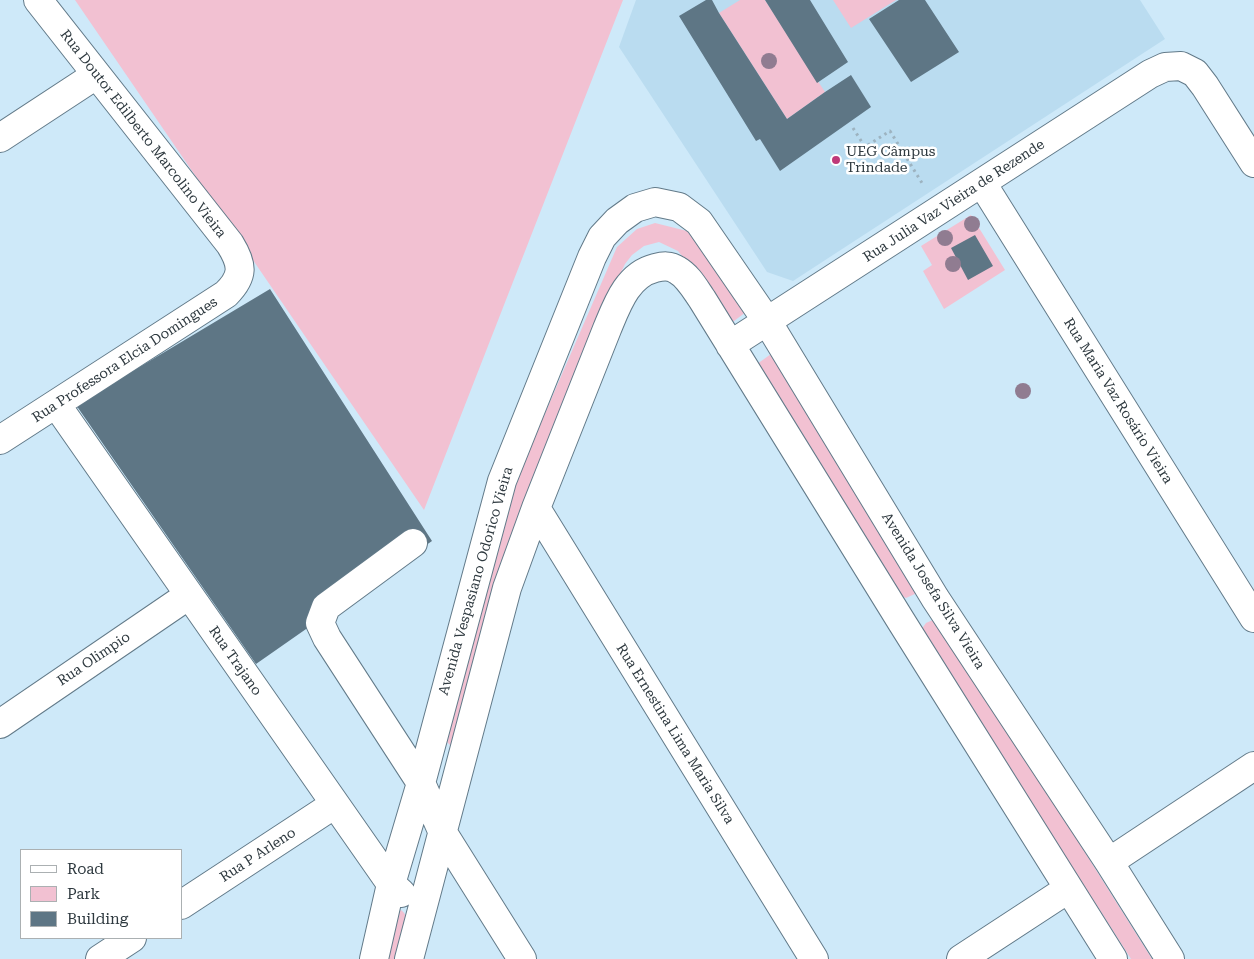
<!DOCTYPE html>
<html>
<head>
<meta charset="utf-8">
<style>
  body { margin:0 }
  #map { position:relative; width:1254px; height:959px; overflow:hidden; background:#cee9f9; font-family:"Roboto Serif",serif }
  canvas { display:block }
  .legend { position:absolute; left:20px; top:849px; width:162px; height:90px; box-sizing:border-box; background:#fff; border:1px solid #abb0b2; margin:0; padding:6px 9px; list-style:none; font-size:15px; color:#2e393f }
  .legend li { display:flex; align-items:center; gap:10px; height:25px }
  .legend b { width:25px; border:1px solid #abb0b2 }
</style>
</head>
<body>
<div id="map">
<canvas width="1254" height="959"></canvas>
<ul class="legend">
<li><b style="height:6px;background:#fff"></b>Road</li>
<li><b style="height:14px;background:#f2c1d2"></b>Park</li>
<li><b style="height:14px;background:#5e7685"></b>Building</li>
</ul>
</div>
<script>
const c = document.querySelector('canvas').getContext('2d');
c.lineJoin = 'round';
function paint(path, color) { c.fillStyle = color; c.fill(path, 'evenodd'); }
function strokePath(path, color, width, dash) { c.strokeStyle = color; c.lineWidth = width; c.lineCap = dash ? 'butt' : 'round'; c.setLineDash(dash || []); c.stroke(path); }
function drawText(font, color, halo, rows, align = 'center') {
  c.font = font + ' "Roboto Serif",serif'; c.lineWidth = 5; c.setLineDash([]); c.textBaseline = 'middle'; c.strokeStyle = halo; c.fillStyle = color; for (const [text, x, y, turn = 0] of rows) {
    c.save(); c.translate(x, y); c.rotate((+turn || 0) * Math.PI / 180); c.textAlign = isNaN(turn) ? turn : align; if (halo) c.strokeText(text, 0, 0); c.fillText(text, 0, 0); c.restore();
  }
}
paint(new Path2D(`
  M636,0H1140L1165,39L793,281L767,272L619,47Z`), '#badcf0');
paint(new Path2D(`
  M75,0H623L424,510Z
  M740,0H765L825,92L787,119L719,13Z
  M833,0H896L851,28Z
  M971,215L1005,270L944,309L923,271L932,265L921,246Z
  M655,223L687,231L706,254L746,312L730,324L694,270L678,251L659,242L644,246L632,255L625,264L610,295L451,746L445,740L501,515L617,247L637,229Z
  M771,354L799,396L917,593L906,598L897,594L753,367Z
  M935,619L947,633L1152,959H1131L921,630L926,623Z
  M401,910C416,922 405,943 401,959H383L392,920Z`), '#f2c1d2');
paint(new Path2D(`
  M706,0H712L719,13L787,119L825,92L851,75L871,107L780,171L760,139L756,141L679,16Z
  M765,0H810L848,62L817,83Z
  M899,0H925L959,52L911,82L869,19Z
  M975,235L993,266L968,280L951,248Z
  M270,289L432,541L256,664L76,405Z`), '#5e7685');
const minor = new Path2D(`
  M0,138L96,75
  M982,183L1254,618
  M730,345L1150,74L1165,67L1181,66L1195,73L1205,86L1254,163
  M56,404L391,884L401,893
  M0,440L226,294C244,276 243,265 230,244L38,0
  M536,508L814,959
  M413,543L326,607L320,623L327,638L421,783L443,833L522,959
  M0,724L189,595
  M1109,862L1254,766
  M181,905L335,804
  M100,959L132,938
  M374,959L391,884L421,783L502,481L592,257L602,237L617,221L635,208L655,202L679,207L699,222L767,321L935,598L1109,862L1170,959
  M409,959L507,588L536,508L607,329C617,305 627,275 655,268C663,266 670,265 677,270C688,276 695,289 702,299L901,621L1113,959
  M961,959L1068,889`);
strokePath(minor, '#627a89', 30);
strokePath(new Path2D(`
  M853,128L865,147L890,131L922,183`), '#9db3c0', 3, [2.5, 4]);
strokePath(minor, '#fff', 28);
c.fillStyle = '#907c91';
for (const [x, y] of [
  [769,61],
  [972,224],
  [945,238],
  [953,264],
  [1023,391]
]) { c.beginPath(); c.arc(x, y, 8, 0, 2 * Math.PI); c.fill(); }
for (const [x, y, r, color] of [
  [836,160,5,"#bf3979"]
]) { const dot = new Path2D(); dot.arc(x, y, r, 0, 2 * Math.PI); c.fillStyle = color; c.fill(dot); strokePath(dot, '#fff', 2); }
drawText('14px', '#2e393f', '#fff', [
  ["Rua Doutor Edilberto Marcolino Vieira",143,134,52],
  ["Rua Julia Vaz Vieira de Rezende",954,201,-33],
  ["Rua Professora Elcia Domingues",125,360,-33],
  ["Rua Maria Vaz Rosário Vieira",1118,401,58],
  ["Avenida Vespasiano Odorico Vieira",476,581,-74],
  ["Avenida Josefa Silva Vieira",933,591,58],
  ["Rua Olimpio",94,659,-34],
  ["Rua Trajano",235,661,55],
  ["Rua Ernestina Lima Maria Silva",675,734,58],
  ["Rua P Arleno",258,855,-33]
]);
drawText('14px', '#2e393f', '#fff', [
  ["UEG Câmpus",846,152],
  ["Trindade",846,168]
], 'left');
</script>
</body>
</html>
